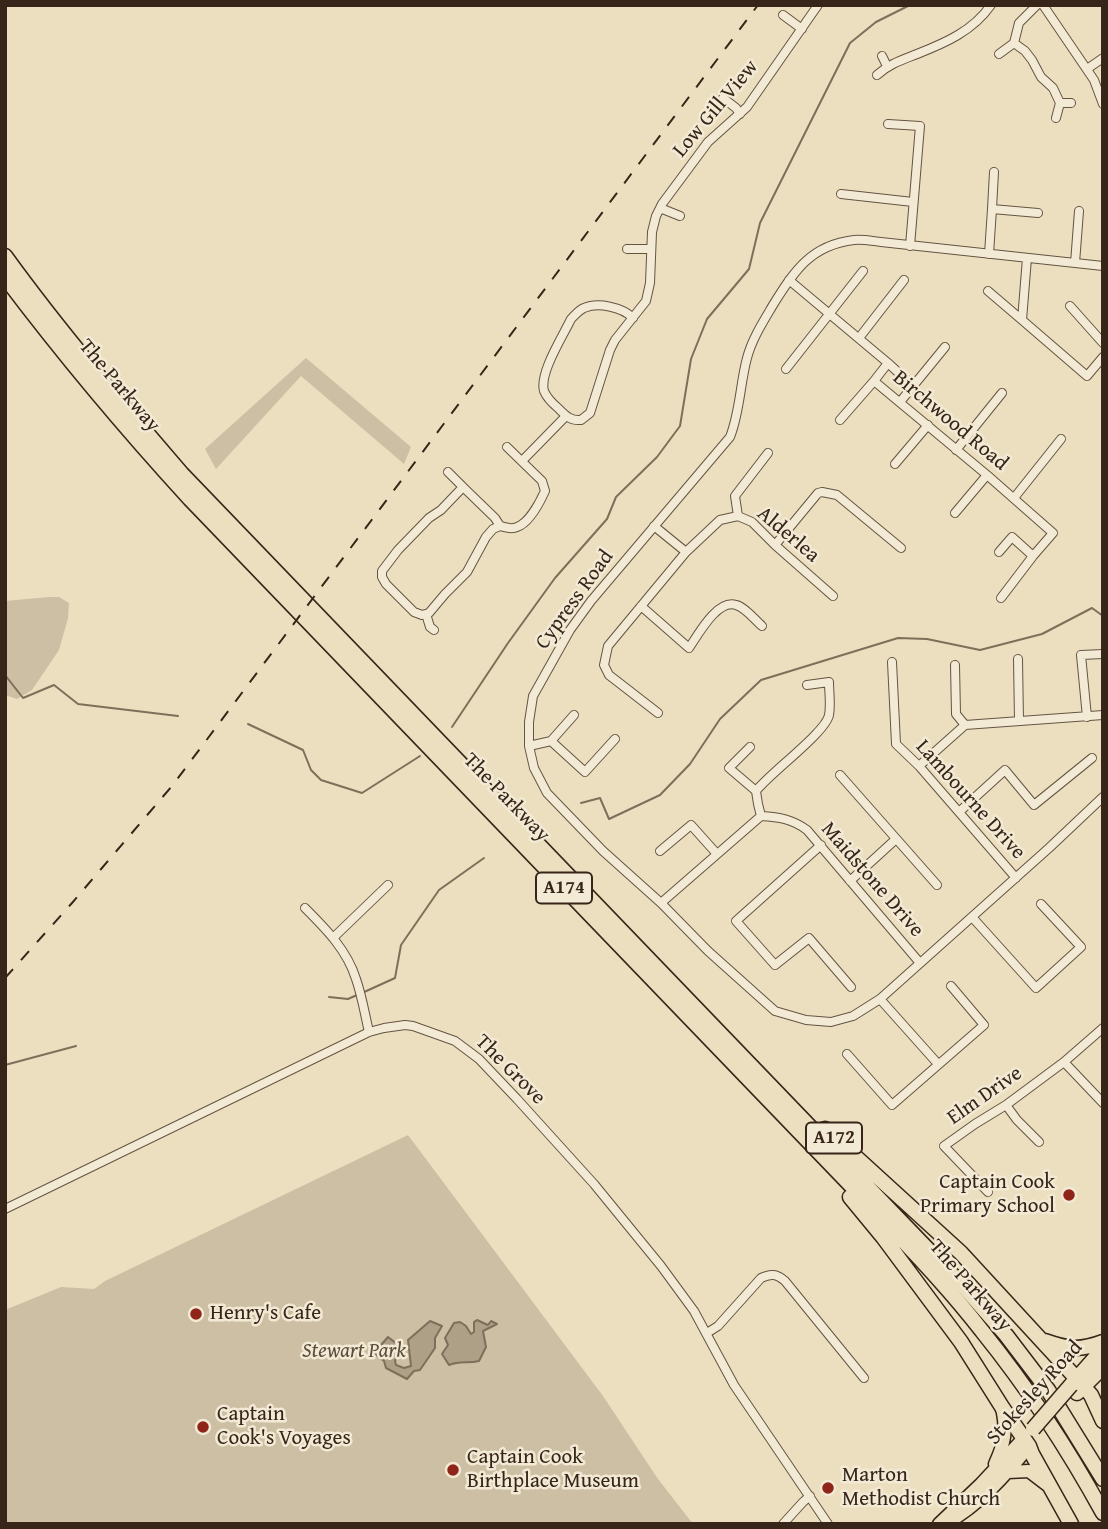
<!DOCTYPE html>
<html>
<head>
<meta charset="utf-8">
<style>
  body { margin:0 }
  #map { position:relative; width:1108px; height:1529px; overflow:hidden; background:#ecdfbf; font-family:"Gentium Book Plus",serif }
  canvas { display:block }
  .frame { position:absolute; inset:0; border:7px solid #362518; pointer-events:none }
</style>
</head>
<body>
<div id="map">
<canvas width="1108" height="1529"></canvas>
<div class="frame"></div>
</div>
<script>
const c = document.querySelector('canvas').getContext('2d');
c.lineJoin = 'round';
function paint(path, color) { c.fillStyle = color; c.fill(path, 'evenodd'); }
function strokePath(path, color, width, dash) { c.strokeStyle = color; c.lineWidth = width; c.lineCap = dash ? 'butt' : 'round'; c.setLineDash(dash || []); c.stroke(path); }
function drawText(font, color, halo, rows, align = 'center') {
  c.font = font + ' "Gentium Book Plus",serif'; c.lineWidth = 5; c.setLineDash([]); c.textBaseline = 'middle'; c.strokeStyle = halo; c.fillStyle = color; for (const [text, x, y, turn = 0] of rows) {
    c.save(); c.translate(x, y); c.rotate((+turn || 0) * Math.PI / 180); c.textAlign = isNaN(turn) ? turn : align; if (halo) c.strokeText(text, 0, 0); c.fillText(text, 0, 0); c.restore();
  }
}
paint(new Path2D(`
  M306,358L411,447L404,464L301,376L216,469L205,449Z
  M49,597H59L69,603L68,618L59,650L32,690L17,699L5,695V601Z
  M408,1135L603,1396L658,1479L693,1524H5V1310L61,1287L94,1289L105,1281Z`), '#cdbfa3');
const water = new Path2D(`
  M477,1320L488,1325L491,1321L497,1324L483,1331L486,1347L479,1361C467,1364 462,1360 449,1365L442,1354L448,1345L445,1338L454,1323L460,1322L466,1326L471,1334L474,1332V1322Z
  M430,1321L442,1326L435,1338V1348L420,1370L414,1371L407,1379L386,1368L384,1361L374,1353L388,1337L401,1347L395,1361L396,1365L404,1368L411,1366L408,1340Z`);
paint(water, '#aea086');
strokePath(water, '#7e6f5a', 2);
strokePath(new Path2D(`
  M5,675L23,698L54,685L78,704L178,716
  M248,724L303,750L311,770L321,780L362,793L420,756
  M452,727L508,643L555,578L607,519L616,497L657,457L680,426L691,359L707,319L749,269L760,223L850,43L876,22L910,5
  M581,803L600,798L609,819L660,795L690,764L720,719L761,680L898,638L927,639L980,650L1042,634L1092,608L1103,616
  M362,993L395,978L401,945L439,890L484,858
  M329,997L348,999L357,995
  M5,1065L76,1046`), '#7e6f5a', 2);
const minor = new Path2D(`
  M1043,5L1094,80L1103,104
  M783,15L802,29
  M1014,43L1025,51L1032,60L1041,77L1053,88L1060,103L1056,118
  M999,54L1014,43L1019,23L1037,5
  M882,56L887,66
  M1087,69L1103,58
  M877,75C889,64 902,60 917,54C945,43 973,31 991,5
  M723,98L736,108L740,114
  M1060,103H1071
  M888,124L920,126L910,246
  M841,194L913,202
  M660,208L680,216
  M992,209L994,172
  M627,249H651
  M989,254L992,209L1038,213
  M1027,258L1022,320L1087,376L1103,357
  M1075,263L1079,211
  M1103,266L881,242C872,241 862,239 854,240C811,245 794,271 773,305C763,322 752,339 747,358C740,384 740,412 730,437L591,601L570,630L533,696L529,722V746L534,768L547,793L603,851L661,903L708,951L775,1011L806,1020L831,1022L853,1016L880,999L1049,848L1103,797
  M789,280L888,363L874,381L987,475L1053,533L1033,556L1001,598
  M988,291L1022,320
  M1070,306L1103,343
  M633,318C622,307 598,302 584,308C579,310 575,315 571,319C563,336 539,373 544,391C547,398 552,403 558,408C565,415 570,421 581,420L590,413L610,350L615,340L646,301L650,283L652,232L656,216L662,204L708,142L747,107L818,5
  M859,338L904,280
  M888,363L913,386
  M786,369L863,271
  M900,402L945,347
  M840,420L874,381
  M956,450L1002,393
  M522,461L566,416
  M895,464L928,425
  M448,472L463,487
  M463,487L495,518L500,526L493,529L486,537L467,572L445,594L429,613L422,615L414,612L386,584L382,577V571L398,550L429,518L441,510Z
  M1014,498L1061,439
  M955,513L987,475
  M738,516L735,496L768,453
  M500,526C505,527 511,530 517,527C529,523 540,502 545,491L542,481L507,447
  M654,526L686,552L608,646L604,665L609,675L658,713
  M775,545L818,493L822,492L837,495L901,548
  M686,552L720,520L738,516L752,522L775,545L833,596
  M999,552L1012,537L1033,556
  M641,606L689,648C698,635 717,599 736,605C745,607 755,620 762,626
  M426,614L430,627L434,630
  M1018,659L1019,721
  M892,662L896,744L919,766L1016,878
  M955,665L956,714L965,725
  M1087,717L1081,655L1103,654
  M551,741L574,715
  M529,746L551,741L585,772L615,739
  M750,747L729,768L756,791
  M919,766L965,725L1103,715
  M840,775L937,885
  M959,812L1005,770L1034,805L1092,758
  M761,816L758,804L756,791C770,773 826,732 829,715C831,705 829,692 829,682L807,685
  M821,845L736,921L775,965L809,938L851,987
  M660,851L691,825L717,854
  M850,881L896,839
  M661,903L761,816C779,817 792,819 807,830L920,963
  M305,908C326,929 347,950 356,979C362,996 365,1015 369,1032
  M972,917L1036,988L1081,947L1041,904
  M334,937L388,885
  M880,999L938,1064
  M1103,1028L1064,1062L1103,1103
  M847,1054L892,1105L984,1025L951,986
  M1006,1105L1017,1120L1039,1142
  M988,1192L944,1146L975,1124L1006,1105L1064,1062
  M5,1209L369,1032L384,1028L405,1025L413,1026L455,1041L479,1059L517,1099L594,1184L661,1266L694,1311L734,1385L828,1524
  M707,1333L718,1326L761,1278C771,1273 777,1274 785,1281L864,1378
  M783,1524L803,1502L810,1496`);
const primary = new Path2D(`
  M995,1464C1005,1442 1007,1431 1002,1408
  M1008,1472L1029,1471L1046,1484
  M939,1524L980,1485L1023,1439
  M945,1524C979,1505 1005,1476 1029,1446`);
const trunk = new Path2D(`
  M5,256C60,332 121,403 182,474L964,1287L1006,1335L1048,1390L1103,1479
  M5,277C63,354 125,428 190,499L861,1196C902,1240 945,1283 982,1331C1028,1388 1068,1449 1103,1513
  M825,1129L961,1253L1077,1379L1091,1395L1103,1421
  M850,1197L883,1237L961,1342L1002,1407L1029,1446L1032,1454L1071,1524
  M1045,1341C1068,1349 1079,1351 1103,1342
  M1072,1384L1103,1349
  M1077,1393L1103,1367`);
strokePath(minor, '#645442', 10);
strokePath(primary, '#362518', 15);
strokePath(trunk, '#362518', 17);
strokePath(minor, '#f3ead5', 8);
strokePath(primary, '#ecdfbf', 12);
strokePath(trunk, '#ecdfbf', 14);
strokePath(new Path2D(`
  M5,978L72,903L172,786L758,5`), '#362518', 2, [12, 12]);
const trunkBridge = new Path2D(`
  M1033,1429L1071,1385`);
strokePath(trunkBridge, '#362518', 17, []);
strokePath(trunkBridge, '#ecdfbf', 14);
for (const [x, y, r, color] of [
  [1069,1195,7,"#8f2418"],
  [196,1314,7,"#8f2418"],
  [203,1427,7,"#8f2418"],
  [453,1470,7,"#8f2418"],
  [828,1488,7,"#8f2418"]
]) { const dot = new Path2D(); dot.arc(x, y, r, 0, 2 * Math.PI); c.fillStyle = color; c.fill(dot); strokePath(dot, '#f3ead5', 2.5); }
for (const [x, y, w] of [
  [564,888,56],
  [834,1138,56]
]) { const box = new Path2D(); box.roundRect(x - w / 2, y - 15.5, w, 31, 5); c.fillStyle = '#f3ead5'; c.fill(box); strokePath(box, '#362518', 2); }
drawText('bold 19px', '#362518', null, [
  ["A174",564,888],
  ["A172",834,1138]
]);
drawText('21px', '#362518', '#f3ead5', [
  ["Low Gill View",716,109,-50],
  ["The Parkway",119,386,50],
  ["Birchwood Road",950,421,40],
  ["Alderlea",788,535,40],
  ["Cypress Road",575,600,-54],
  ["The Parkway",506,798,46],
  ["Lambourne Drive",970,800,48],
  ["Maidstone Drive",872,880,49],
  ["The Grove",510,1070,45],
  ["Elm Drive",985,1096,-35],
  ["The Parkway",970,1286,49],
  ["Stokesley Road",1035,1393,-48]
]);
drawText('21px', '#362518', '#f3ead5', [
  ["Captain Cook",1055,1183,"right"],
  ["Primary School",1055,1207,"right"],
  ["Henry's Cafe",210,1314],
  ["Captain",217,1415],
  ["Cook's Voyages",217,1439],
  ["Captain Cook",467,1458],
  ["Birthplace Museum",467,1482],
  ["Marton",842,1476],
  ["Methodist Church",842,1500]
], 'left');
drawText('italic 21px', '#5c4c3b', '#f3ead5', [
  ["Stewart Park",354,1352]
]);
</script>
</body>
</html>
